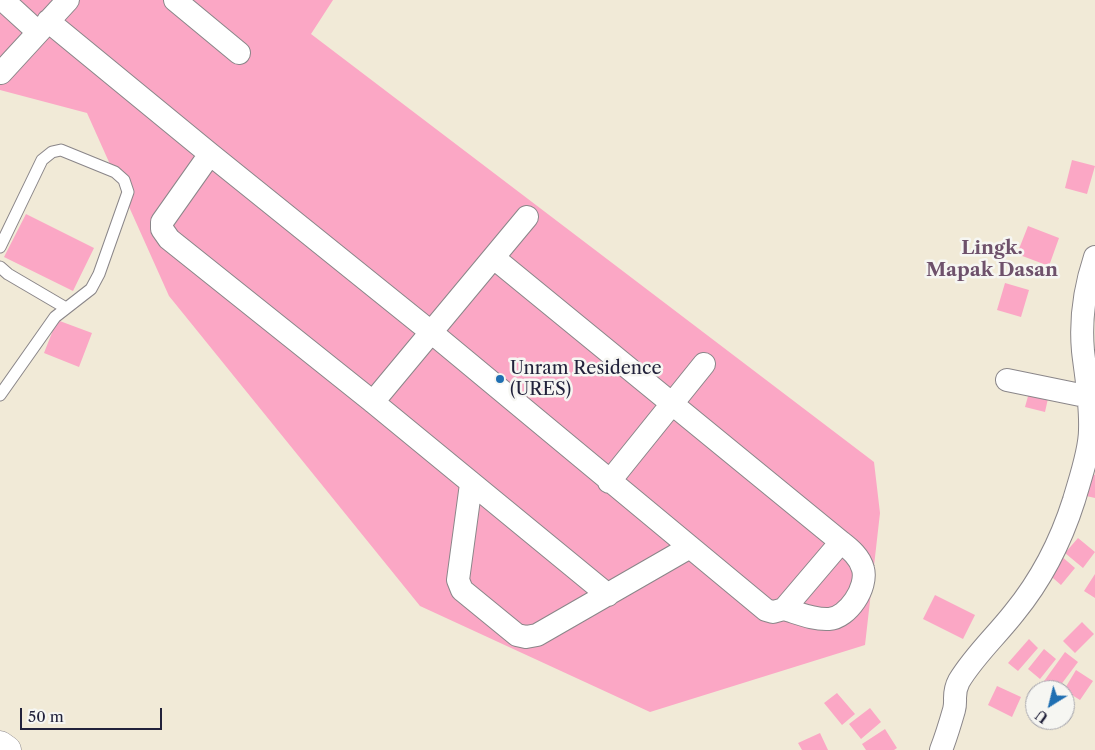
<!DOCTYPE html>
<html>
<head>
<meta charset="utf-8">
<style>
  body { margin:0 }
  #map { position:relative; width:1095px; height:750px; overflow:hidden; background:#f1ead7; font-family:"Libre Caslon Text",serif }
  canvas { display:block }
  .north { position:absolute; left:1025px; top:680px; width:50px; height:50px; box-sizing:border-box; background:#f6f6f2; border:1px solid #a1a1a9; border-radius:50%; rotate:216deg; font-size:14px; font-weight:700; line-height:20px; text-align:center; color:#22223b }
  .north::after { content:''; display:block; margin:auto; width:18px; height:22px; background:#1f6fb2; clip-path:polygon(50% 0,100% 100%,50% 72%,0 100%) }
  .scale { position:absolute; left:20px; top:708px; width:142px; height:22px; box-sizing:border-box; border:2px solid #22223b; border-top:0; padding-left:6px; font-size:15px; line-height:18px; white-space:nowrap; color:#22223b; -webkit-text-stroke:4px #f6f6f2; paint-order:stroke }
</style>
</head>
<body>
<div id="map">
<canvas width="1095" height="750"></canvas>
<div class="north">U</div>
<div class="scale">50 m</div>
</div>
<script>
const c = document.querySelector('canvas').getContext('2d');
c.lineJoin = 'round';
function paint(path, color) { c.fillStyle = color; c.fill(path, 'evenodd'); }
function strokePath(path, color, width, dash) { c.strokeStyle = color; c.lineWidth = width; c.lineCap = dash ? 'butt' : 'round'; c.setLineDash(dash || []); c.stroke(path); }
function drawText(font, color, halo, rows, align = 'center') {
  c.font = font + ' "Libre Caslon Text",serif'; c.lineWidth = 5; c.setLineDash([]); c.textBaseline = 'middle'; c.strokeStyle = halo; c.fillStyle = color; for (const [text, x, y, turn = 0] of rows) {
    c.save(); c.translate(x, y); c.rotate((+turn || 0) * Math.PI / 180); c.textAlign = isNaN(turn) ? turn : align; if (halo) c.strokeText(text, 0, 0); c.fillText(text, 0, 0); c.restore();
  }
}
paint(new Path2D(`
  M0,0H333L311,34L874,462L880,513L865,645L650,712L420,606L169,296L87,113L0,90Z
  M1072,160L1095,166L1087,194L1065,188Z
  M26,214L94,248L73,291L4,257Z
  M1028,226L1059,238L1049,266L1017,254Z
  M1005,283L1029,290L1021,317L997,310Z
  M57,320L92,333L79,367L44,353Z
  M1030,389L1049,394L1045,412L1025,407Z
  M1088,473L1095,475V498L1082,495Z
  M1078,538L1095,552L1083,568L1065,553Z
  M1060,555L1075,568L1061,585L1046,572Z
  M1095,574V598L1084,591Z
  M935,595L975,615L963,639L923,619Z
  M1082,622L1094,634L1075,653L1063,641Z
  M1029,639L1038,648L1018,671L1008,663Z
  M1044,649L1056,659L1040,679L1028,669Z
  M1065,652L1078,662L1057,690H1051L1042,684Z
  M1076,670L1093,681L1080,700L1064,690Z
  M997,686L1021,697L1012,717L988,705Z
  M837,693L855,714L842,725L824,703Z
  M870,708L881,722L861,739L849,724Z
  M885,729L897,748L894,750H866L862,744Z
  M820,733L828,750H802L798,743Z`), '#fba7c5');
const lane = new Path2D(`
  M0,247L42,160L52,152L61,150L115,172L124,180L128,192L99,274L91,289L55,317L0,395
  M0,267L8,274L66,308`);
const street = new Path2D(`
  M3,0L38,32
  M175,0L239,53
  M48,21L210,154L431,332L766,610L773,612L784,609L841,542L494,258
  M1,73L68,0
  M210,154L162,222V229L169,239L373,402L608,595
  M1007,380L1090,397
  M373,402L527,217
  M609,482L704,364
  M471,484L458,580L462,590L517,635L526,637L537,635L690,547
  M784,609C798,613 814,620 829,619C848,618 868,587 863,569C860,557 850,549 841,542
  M941,750C946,737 950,724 954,710C957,700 952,694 959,681C974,656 996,636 1014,613C1041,580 1061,541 1074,500C1080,479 1090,451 1090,430C1091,403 1086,377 1083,351C1080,318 1085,287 1095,257`);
const highway = new Path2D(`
  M0,745L7,750`);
strokePath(lane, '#8a8689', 13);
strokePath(street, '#8a8689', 24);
strokePath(highway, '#8a8689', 29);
strokePath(lane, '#fff', 11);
strokePath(street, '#fff', 22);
strokePath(highway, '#fff', 28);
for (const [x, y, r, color] of [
  [500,379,5,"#1f6fb2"]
]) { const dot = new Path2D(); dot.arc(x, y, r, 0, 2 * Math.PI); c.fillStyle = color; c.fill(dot); strokePath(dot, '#f6f6f2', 2); }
drawText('18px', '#22223b', '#f6f6f2', [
  ["Unram Residence",510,369],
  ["(URES)",510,390]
], 'left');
drawText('bold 19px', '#6e516b', '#f6f6f2', [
  ["Lingk.",992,249],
  ["Mapak Dasan",992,271]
]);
</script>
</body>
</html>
